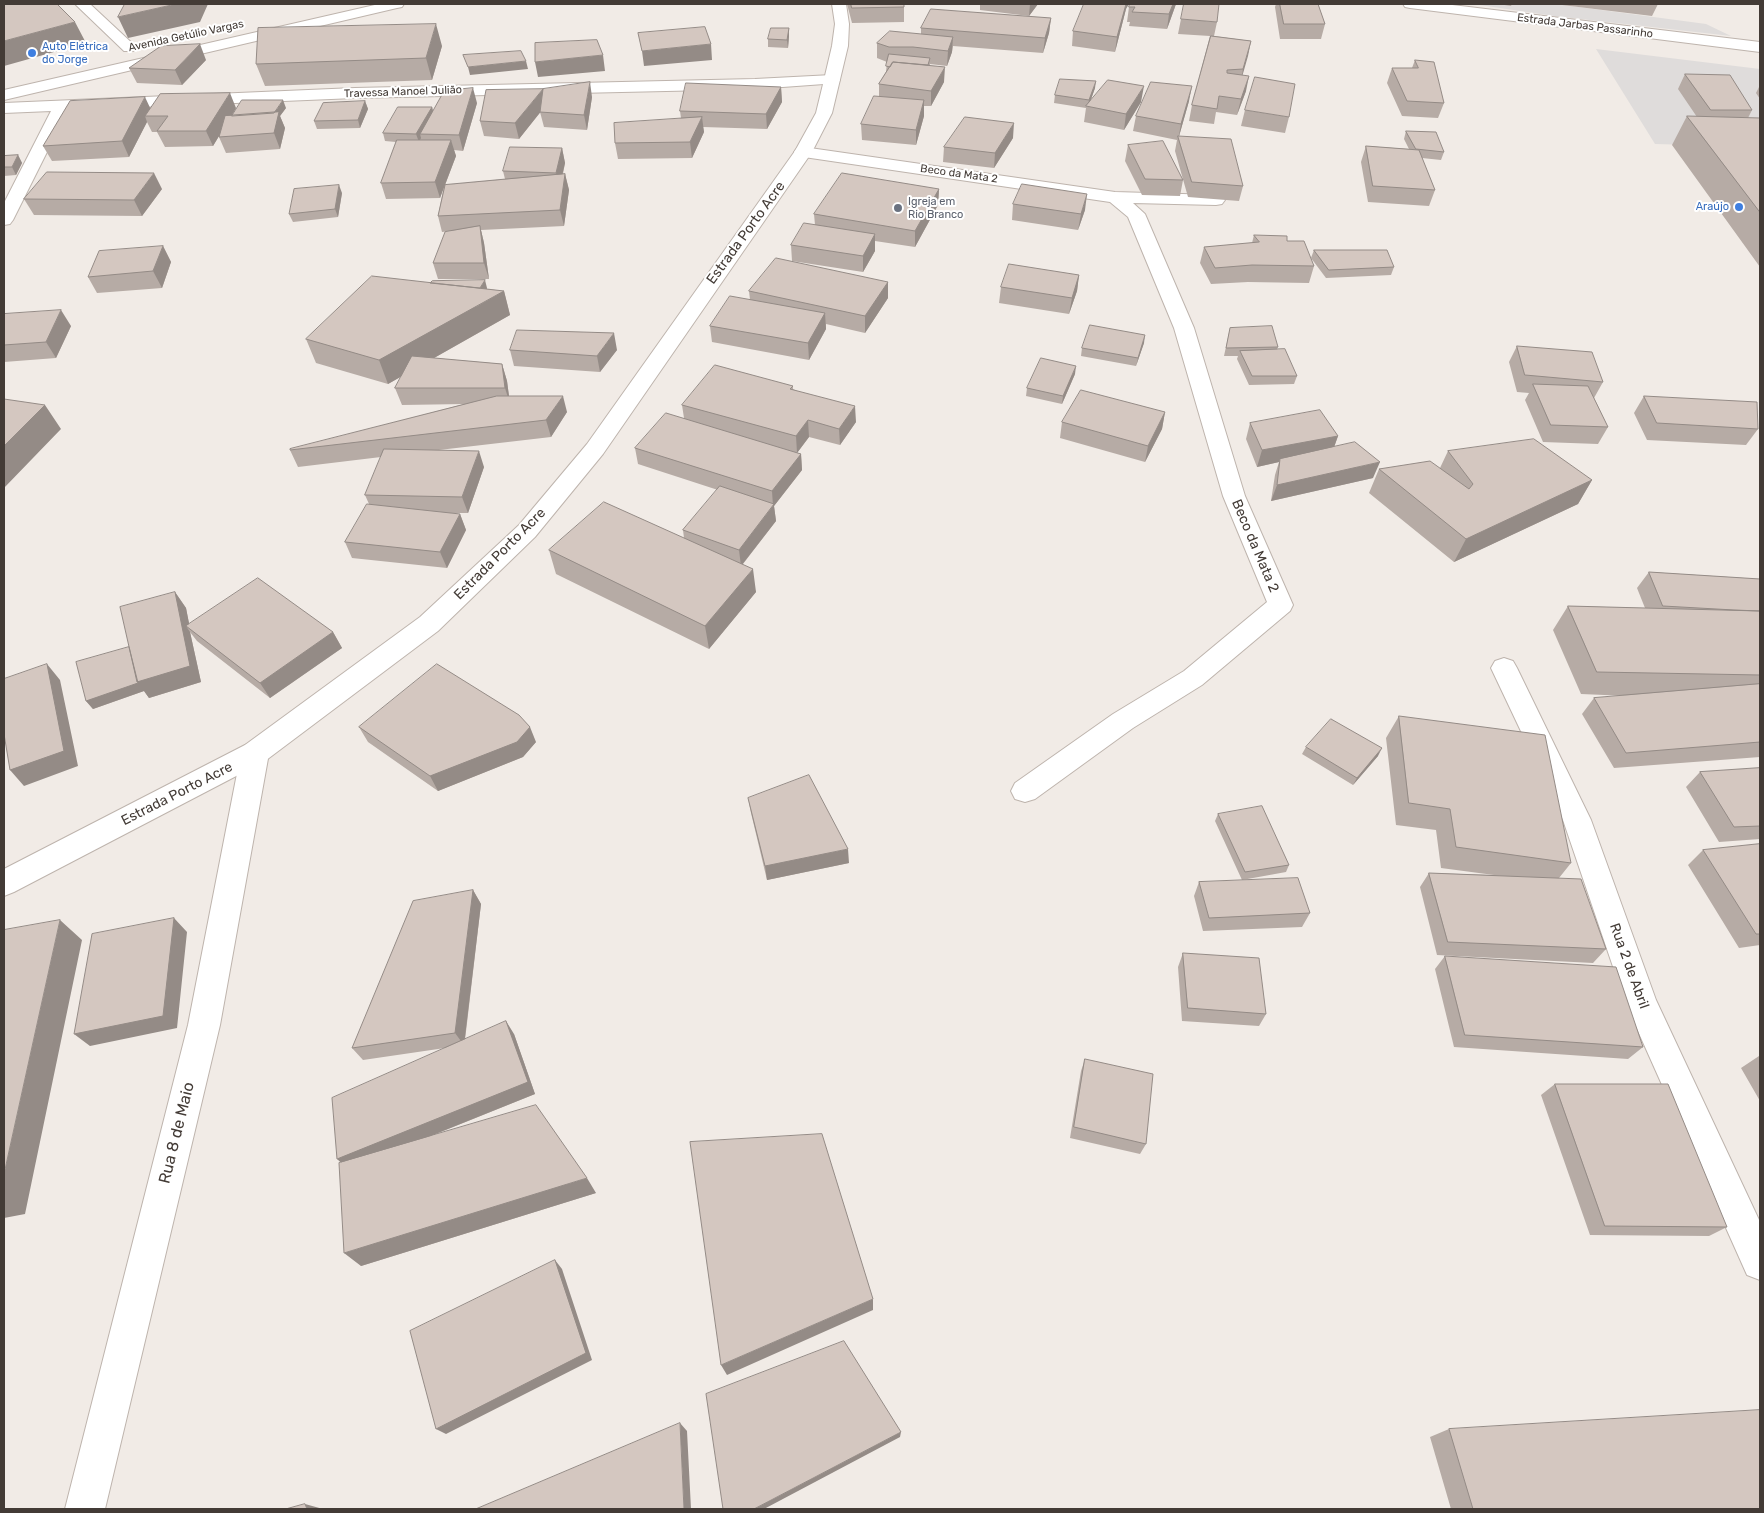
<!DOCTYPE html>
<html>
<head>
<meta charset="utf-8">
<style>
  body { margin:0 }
  #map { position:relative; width:1764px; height:1513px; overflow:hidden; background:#f1ebe6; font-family:Rubik,sans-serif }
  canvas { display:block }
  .frame { position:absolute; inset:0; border:5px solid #433b36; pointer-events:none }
</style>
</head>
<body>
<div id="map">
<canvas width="1764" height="1513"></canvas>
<div class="frame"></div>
</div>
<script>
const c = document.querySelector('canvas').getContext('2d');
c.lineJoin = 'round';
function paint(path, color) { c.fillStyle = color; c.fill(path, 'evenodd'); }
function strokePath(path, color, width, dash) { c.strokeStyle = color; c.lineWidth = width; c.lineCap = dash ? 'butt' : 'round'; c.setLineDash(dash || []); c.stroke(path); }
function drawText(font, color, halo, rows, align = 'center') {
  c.font = font + ' Rubik,sans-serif'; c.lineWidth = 4; c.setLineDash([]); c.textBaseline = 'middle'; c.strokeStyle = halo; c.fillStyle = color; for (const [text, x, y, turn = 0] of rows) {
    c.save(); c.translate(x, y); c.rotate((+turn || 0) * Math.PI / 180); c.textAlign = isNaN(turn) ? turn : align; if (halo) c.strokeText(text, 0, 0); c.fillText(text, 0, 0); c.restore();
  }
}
paint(new Path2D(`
  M1473,4H1556L1706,24L1731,36L1554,16Z
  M1596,49L1760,69V147L1655,144Z`), '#dfdcdb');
const minor = new Path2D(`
  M75,4H90L134,45L137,48L134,51H124Z
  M832,75L838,77L840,80L838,83L755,89L355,98L68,110L13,220L10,224L4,225V203L51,111L4,113V103L355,88L755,79Z
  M803,147L1115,192L1216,195L1222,196L1225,200L1222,204L1216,205L1133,203L1145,214L1194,328L1245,496L1293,605L1290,611L1202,685L1133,728L1035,799L1025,802L1015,799L1011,791L1015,783L1113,714L1184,671L1267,602L1223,496L1174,328L1128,217L1110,202L797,156L794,152L797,148Z
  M1504,658L1513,661L1517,668L1591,820L1656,1000L1760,1222V1280L1747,1275L1625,1002L1563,820L1491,668L1495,661Z
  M255,742L265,745L269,753L220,1025L105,1509H65L188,1025L241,753L245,745Z`);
const tertiary = new Path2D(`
  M379,4H404L402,7L397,8L4,100V90Z
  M832,4H846L849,24L848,46L832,113L812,152L603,454L535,537L438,631L265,761L14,892L4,896V869L245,745L420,617L519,525L587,444L795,151L816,113L824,80L832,46L835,24Z
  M1403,4H1444L1760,42V52L1410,8L1405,7Z`);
strokePath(minor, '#beb4ad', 2);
strokePath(tertiary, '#beb4ad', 2);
paint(minor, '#fff');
paint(tertiary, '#fff');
paint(new Path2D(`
  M847,4H904V22L852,23Z
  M980,4H1038L1029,16L980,10Z
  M1176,4L1167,29L1129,26L1130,22H1127L1129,7Z
  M1276,4H1318L1325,24L1321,39H1280L1275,7Z
  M1498,4H1512L1511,6Z
  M1554,4H1658L1652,16Z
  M1126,9L1115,52L1072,46L1073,31Z
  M1051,18L1049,33L1043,53L953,46L952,52L947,66L930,64V65L944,82L931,106H924V116L916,145L862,140L861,124L879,96V84L886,72L887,62L877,58V43L921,34V28Z
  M1181,19L1217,22L1214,36L1251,41L1242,75L1246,91L1237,115L1216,112L1214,124L1189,121L1192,105L1210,36L1178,34Z
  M789,28V36L788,48L768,47V39Z
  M442,46L432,80L265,86L256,64Z
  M206,60L182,85L137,83L129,68Z
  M1415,60L1444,103L1438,118L1402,116L1387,83L1392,68H1412Z
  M1685,74L1752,110L1748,118H1760V267L1672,145L1687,116L1697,117L1678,89Z
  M1760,85V99L1756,93Z
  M781,87L782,102L767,129L703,127L704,132L692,158L618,159L615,143L681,118L680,111Z
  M1095,88L1090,102H1141L1124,130L1084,122L1086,108L1054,103L1055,95Z
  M592,97L587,130L544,127L540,112L519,139L484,136L480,121Z
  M365,101L368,109L360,128L317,129L314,121Z
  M1189,101L1179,136L1243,186L1239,201L1188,197L1175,151L1177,140L1133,131L1136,116Z
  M477,103L463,151L454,150L456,156L445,185L505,179L503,171L562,148L565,163L563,174H565L569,190L564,226L481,230L484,243L489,279H438L433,263L451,231L442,232L438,216L444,186L440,198L386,199L381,183L396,142L385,141L383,133L432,107L433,111Z
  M150,108H236L232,116L286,108L280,116L285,128L280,149L226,153L219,137V136L213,146L165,147L157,132H152L147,122L129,157L52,161L43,146Z
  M1245,110L1289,117L1285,133L1241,126Z
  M1406,131L1444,152L1441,160L1422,158L1435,190L1429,206L1368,202L1361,162L1366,146L1409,149L1404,139Z
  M1013,138L994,168L943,162L944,147Z
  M1128,145L1183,180L1180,196L1142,195L1125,161Z
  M18,155L22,163L16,175L4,176V156Z
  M162,189L142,216L34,215L24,199Z
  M939,189L938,205L915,247L875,241V251L863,272L792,261L791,245L815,225L814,214Z
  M342,193L338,217L293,222L289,214Z
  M1013,204L1085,210L1078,230L1012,220Z
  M1254,235L1314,266L1309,283L1248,282L1211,284L1200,263L1204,247L1252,243Z
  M163,246L171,262L162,288L97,293L88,277Z
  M1314,250L1394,267L1391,275L1326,278L1311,258Z
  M1079,275L1077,291L1069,314L999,303L1001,287Z
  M888,282V298L865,333L826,324V329L809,360L712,342L710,326L750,300L749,291Z
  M430,283L487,288V289L504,291L510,315L434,358L502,364L507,381L509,396L567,412L551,437L439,450L484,467L468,513H446L460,514L466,530L447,568L352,558L345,542L369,504L365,495L381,457L298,467L290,450L464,404L402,405L395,388L402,376L388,384L316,363L306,339Z
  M4,314L71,326L56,358L4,362Z
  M1230,328L1278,347L1277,349L1297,376L1294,384L1249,385L1237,359L1238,356H1224Z
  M1144,343L1136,366L1081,356L1082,348Z
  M1517,346L1603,382L1594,398L1608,427L1598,444L1543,442L1525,400L1529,393L1517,392L1509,362Z
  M510,350H617L600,372L514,366Z
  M1075,374L1062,404L1026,396L1027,388Z
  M793,386V389L856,422L840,445L809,437L797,453L801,454L802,470L774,506L776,521L743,564L756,592L709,649L556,574L549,550L684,538L683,530L718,490L638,464L635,448L684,418L682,405Z
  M1644,396L1758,429L1746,445L1647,440L1634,413Z
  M1165,412L1162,429L1145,462L1060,438L1062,422Z
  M1250,423L1338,436L1334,447L1373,478L1271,501L1275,475L1279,462L1257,467L1246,439Z
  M1448,451L1592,480L1578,504L1454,562L1369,493L1379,469L1440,468Z
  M1649,572L1760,579V757L1614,768L1582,714L1594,698L1628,696L1581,694L1553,630L1568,606L1645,608L1637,588Z
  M175,592L186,608L189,624L333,632L342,648L270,698L197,641L190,632L201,682L149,698L144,691L93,709L86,701L129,647Z
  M1399,716L1571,863L1559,878L1606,949L1593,963L1437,955L1420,887L1429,873L1494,875L1441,868L1436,830L1396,825L1386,738Z
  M359,727L536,742L523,757L438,791L368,742Z
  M1306,747L1378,756L1353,785L1302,754Z
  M1760,768V839L1719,842L1686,787L1700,772Z
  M748,798L849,863L767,880L751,813Z
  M1218,814L1289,865L1286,872L1242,880L1215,821Z
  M1760,844V945L1739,948L1688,865L1703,850Z
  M1199,882L1310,913L1302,927L1203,931L1194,896Z
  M473,890L481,904L465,1040L514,1034L535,1094L431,1136L596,1193L361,1266L341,1162L445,1048L363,1060L352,1048Z
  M1183,953L1266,1014L1259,1026L1182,1021L1178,967Z
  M1445,956L1643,1047L1628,1059L1454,1047L1435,969Z
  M1759,1056H1760V1101L1741,1068Z
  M1085,1059L1146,1144L1140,1154L1070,1138L1081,1071Z
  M1555,1084L1727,1227L1709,1236L1590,1235L1541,1095Z
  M1449,1429L1760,1509H1451L1430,1437Z`), '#b6aba5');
paint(new Path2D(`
  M176,4H208L200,22L128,38L118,17Z
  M1030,4H1038L1029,16Z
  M1126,4H1129L1126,9L1115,52L1117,37Z
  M1173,4H1176L1167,29L1169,14Z
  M1051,18L1049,33L1043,53L1045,38Z
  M75,22L86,43L4,66V41Z
  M436,24L442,46L432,80L426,58Z
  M789,28V36L788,48L787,40Z
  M953,37L952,52L947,66L948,51Z
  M1251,41L1248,56L1240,84L1243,69Z
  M200,44L206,60L182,85L175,70Z
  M711,44L712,60L644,66L642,51Z
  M603,55L605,71L538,77L535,62Z
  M526,61L528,69L470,75L468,67Z
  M945,67L944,82L931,106V91Z
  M1249,76L1246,91L1237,115L1241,99Z
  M1096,81L1095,88L1088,108L1089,100Z
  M590,82L592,97L587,130L584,115Z
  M1144,86L1141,102L1124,130L1126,114Z
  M1192,86L1189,101L1178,140L1181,124Z
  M781,87L782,102L767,129L766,114Z
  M473,88L477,103L463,151L459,135Z
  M543,89L547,104L519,139L515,123Z
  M230,93L236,108L213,146L206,131Z
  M145,97L152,112L145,116L147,122L129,157L122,141Z
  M283,100L286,108L280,116L285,128L280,149L274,133L271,118Z
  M924,100V116L916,145V130Z
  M365,101L368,109L360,128L358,120Z
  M432,107L434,115L420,134L421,138L419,142L416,134Z
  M702,117L704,132L692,158L690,142Z
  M1014,123L1013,138L994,168L995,153Z
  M451,140L456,156L440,198L435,182Z
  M562,148L565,163L559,189L556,173Z
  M18,155L22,163L16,175L12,167Z
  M154,173L162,189L142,216L134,200Z
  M565,174L569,190L564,226L560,210Z
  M339,185L342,193L338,217L335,209Z
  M939,189L938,205L915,247V231Z
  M1087,194L1085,210L1078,230L1081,214Z
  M480,226L484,243L489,279L484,263Z
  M875,234V251L863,272V256Z
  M163,246L171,262L162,288L153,271Z
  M1079,275L1077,291L1069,314L1072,298Z
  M485,280L487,288L476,307L504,291L510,315L388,384L379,360L471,302Z
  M888,282V298L865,333V316Z
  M61,310L71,326L56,358L46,342Z
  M825,313L826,329L809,360L808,343Z
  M614,333L617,350L600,372L597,356Z
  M1145,335L1144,343L1136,366L1138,358Z
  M502,364L507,381L510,404L505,388Z
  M1076,366L1075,374L1062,404L1063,396Z
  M563,396L567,412L551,437L546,420Z
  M45,405L61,429L4,488V446Z
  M855,406L856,422L840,445L839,429Z
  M1165,412L1162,429L1145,462L1148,446Z
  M808,420L809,437L797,453L796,436Z
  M1338,436L1332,453L1280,459L1279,462L1257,467L1262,450Z
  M479,451L484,467L468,513L462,497Z
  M801,454L802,470L774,506L776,521L741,566L739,550L773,506L772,491Z
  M1380,462L1373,478L1271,501L1277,485Z
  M1592,480L1578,504L1454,562L1466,539Z
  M460,514L466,530L447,568L440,552Z
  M753,569L756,592L709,649L705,626Z
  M175,592L186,608L190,628L186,626L190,632L201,682L149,698L144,691L93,709L86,701L137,682Z
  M333,632L342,648L270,698L260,683Z
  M47,664L60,680L78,766L24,786L10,770Z
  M530,727L536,742L523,757L438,791L430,776Z
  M1382,748L1378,756L1353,785L1357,778Z
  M848,849L849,863L767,880L765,866Z
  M473,890L481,904L464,1045L455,1033Z
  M174,918L187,932L177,1028L90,1046L74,1034Z
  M60,920L82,940L25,1214L4,1218V1174Z
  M506,1021L514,1034L535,1094L348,1169L337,1159Z
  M587,1178L596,1193L361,1266L344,1253Z
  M555,1260L562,1269L592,1360L446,1434L436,1429Z
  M873,1299V1310L727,1375L721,1365Z
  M680,1423L687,1431L691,1509H684Z
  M901,1432L900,1437L764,1509H754Z
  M305,1504L323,1509H307Z`), '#948b86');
const building = new Path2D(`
  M4,4H57L75,22L4,41Z
  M125,4H176L118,17Z
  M851,4H904V7L852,8Z
  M1084,4H1126L1117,37L1073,31Z
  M1130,4H1173L1169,14L1132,12L1135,7H1129Z
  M1184,4H1219L1217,22L1181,19Z
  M1280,4H1318L1325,24H1284Z
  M931,9L1051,18L1045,38L921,28Z
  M436,24L426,58L256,64L258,28Z
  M705,27L711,44L642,51L638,33Z
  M771,28H789L787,40L768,39Z
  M890,31L953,37L948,51L913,47H889L877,43Z
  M1211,36L1251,41L1243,69L1227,70V73L1249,76L1241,99L1219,96L1217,109L1192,105Z
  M597,40L603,55L535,62V43Z
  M200,44L175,70L129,68L161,46Z
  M521,51L526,61L468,67L463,55Z
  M889,54L930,58L928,65L893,62L890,67L886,66Z
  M1415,60L1434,62L1444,103L1407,101L1392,68H1418Z
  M893,62L945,67L931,91L879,84Z
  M1685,74L1730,75L1752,110H1711Z
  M1255,77L1295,84L1289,117L1245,110Z
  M1060,79L1096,81L1089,100L1055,95Z
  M1108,80L1144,86L1126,114L1086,106Z
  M590,82L584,115L540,112L543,89Z
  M1151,82L1192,86L1181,124L1136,116Z
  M686,83L781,87L766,114L680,111Z
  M473,88L459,135L420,134L444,91Z
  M543,89L515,123L480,121L486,90Z
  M230,93L206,131H157L168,116H145L160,94Z
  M874,96L924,100L916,130L861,124Z
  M145,97L122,141L43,146L70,101Z
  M242,100H283L274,113L232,116Z
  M365,101L358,120L314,121L323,103Z
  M398,107H432L416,134L383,133Z
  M279,112L274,133L219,137L225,116Z
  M1687,116L1760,118V212Z
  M702,117L690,142L615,143L614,123Z
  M965,117L1014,123L995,153L944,147Z
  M1406,131L1436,132L1444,152L1416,149Z
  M1178,136L1231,139L1243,186L1192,182Z
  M397,140H451L435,182L381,183Z
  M1163,141L1183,180L1145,179L1128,145Z
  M1366,146L1419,150L1435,190L1373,186Z
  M510,147L562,148L556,173L503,171Z
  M18,155L12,167H4V156Z
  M47,172L154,173L134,200L24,199Z
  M842,173L939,189L915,231L814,214Z
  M565,174L560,210L438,216L445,185Z
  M1022,184L1087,194L1081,214L1013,204Z
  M339,185L335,209L289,214L294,189Z
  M804,223L875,234L863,256L791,245Z
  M480,226L484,263H433L445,232Z
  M1254,235L1287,236V241H1304L1314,266L1252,265L1215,268L1204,247L1259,242Z
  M163,246L153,271L88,277L99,251Z
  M1314,250H1387L1394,267L1329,270Z
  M776,258L888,282L865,316L749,291Z
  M1009,264L1079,275L1072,298L1001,287Z
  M372,276L504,291L379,360L306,339Z
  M485,280L480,288L430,283L432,281Z
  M730,296L825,313L808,343L710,326Z
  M61,310L46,342L4,345V314Z
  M1090,325L1145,335L1138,358L1082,348Z
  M1272,326L1278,347L1226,348L1230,328Z
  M517,330L614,333L597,356L510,350Z
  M1517,346L1592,352L1603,382L1525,375Z
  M1285,349L1297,376H1252L1240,351Z
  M412,356L502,364L505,388H395Z
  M1041,358L1076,366L1063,396L1027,388Z
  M715,365L793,386L790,389L855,406L839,429L808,420L796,436L682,405Z
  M1533,384L1588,386L1608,427L1551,425Z
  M1081,390L1165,412L1148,446L1062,422Z
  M497,396H563L546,420L290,450V449Z
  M1644,396L1757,402L1758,429L1657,423Z
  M4,399L45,405L4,446Z
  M1320,410L1338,436L1262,450L1250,423Z
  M666,413L801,454L772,491L635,448Z
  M1534,439L1592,480L1466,539L1379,469L1430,461L1469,489L1473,484L1448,451Z
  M1355,442L1380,462L1277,485L1280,459Z
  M384,449L479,451L462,497L365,495Z
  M720,486L774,504L739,550L683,530Z
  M604,502L753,569L705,626L549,550Z
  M367,504L460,514L440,552L345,542Z
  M1649,572L1760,579V611L1734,610L1663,606Z
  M258,578L333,632L260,683L186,626Z
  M175,592L190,666L137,682L120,607Z
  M1568,606L1760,611V675L1597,672Z
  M129,647L138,683L86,701L76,662Z
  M47,664L64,751L10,770L4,734V679Z
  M437,664L519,715L530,727L517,742L430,776L359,727Z
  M1760,684V742L1626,753L1594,698Z
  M1399,716L1545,735L1571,863L1456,847L1450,809L1409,803Z
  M1331,719L1382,748L1357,778L1306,747Z
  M1760,768V826L1734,827L1700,772Z
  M809,775L848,849L765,866L748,798Z
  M1262,806L1289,865L1245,872L1218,814Z
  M1760,844V934H1756L1703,850Z
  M1429,873L1581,879L1606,949L1448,942Z
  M1298,878L1310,913L1209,918L1199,882Z
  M473,890L455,1033L352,1048L413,901Z
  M174,918L163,1016L74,1034L92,934Z
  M60,920L4,1174V930Z
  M1183,953L1259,958L1266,1014L1188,1008Z
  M1445,956L1616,967L1643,1047L1465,1035Z
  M506,1021L528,1082L337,1159L332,1098Z
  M1085,1059L1153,1074L1146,1144L1074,1127Z
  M1555,1084H1668L1727,1227L1605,1226Z
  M536,1105L587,1178L344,1253L339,1163Z
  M822,1134L873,1299L721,1365L690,1142Z
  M555,1260L586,1353L436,1429L410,1331Z
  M844,1341L901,1432L754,1509H723L706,1394Z
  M1760,1410V1509H1473L1449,1429Z
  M680,1423L684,1509H476Z
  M305,1504L307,1509H286Z`);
paint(building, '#d4c7c0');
strokePath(building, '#948b86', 1);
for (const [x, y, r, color] of [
  [32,53,5,"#3f7fe0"],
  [1739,207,5,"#3f7fe0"],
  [898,208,5,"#6b7280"]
]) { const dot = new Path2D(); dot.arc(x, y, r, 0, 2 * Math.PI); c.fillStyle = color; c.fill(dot); strokePath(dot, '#fff', 2); }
drawText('11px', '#433b36', '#fff', [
  ["Estrada Jarbas Passarinho",1585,26,7],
  ["Avenida Getúlio Vargas",186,36,-12],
  ["Travessa Manoel Julião",403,92,-2],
  ["Beco da Mata 2",959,174,8]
]);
drawText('11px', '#366cbe', '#fff', [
  ["Auto Elétrica",42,47],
  ["do Jorge",42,60],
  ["Araújo",1729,207,"right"]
], 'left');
drawText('11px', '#5b616d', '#fff', [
  ["Igreja em",908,202],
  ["Rio Branco",908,215]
], 'left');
drawText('14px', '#433b36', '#fff', [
  ["Estrada Porto Acre",746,233,-54],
  ["Beco da Mata 2",1255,546,67],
  ["Estrada Porto Acre",500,554,-45],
  ["Estrada Porto Acre",177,794,-27],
  ["Rua 2 de Abril",1629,966,70]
]);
drawText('16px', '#433b36', '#fff', [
  ["Rua 8 de Maio",177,1133,-76]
]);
</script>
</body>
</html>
